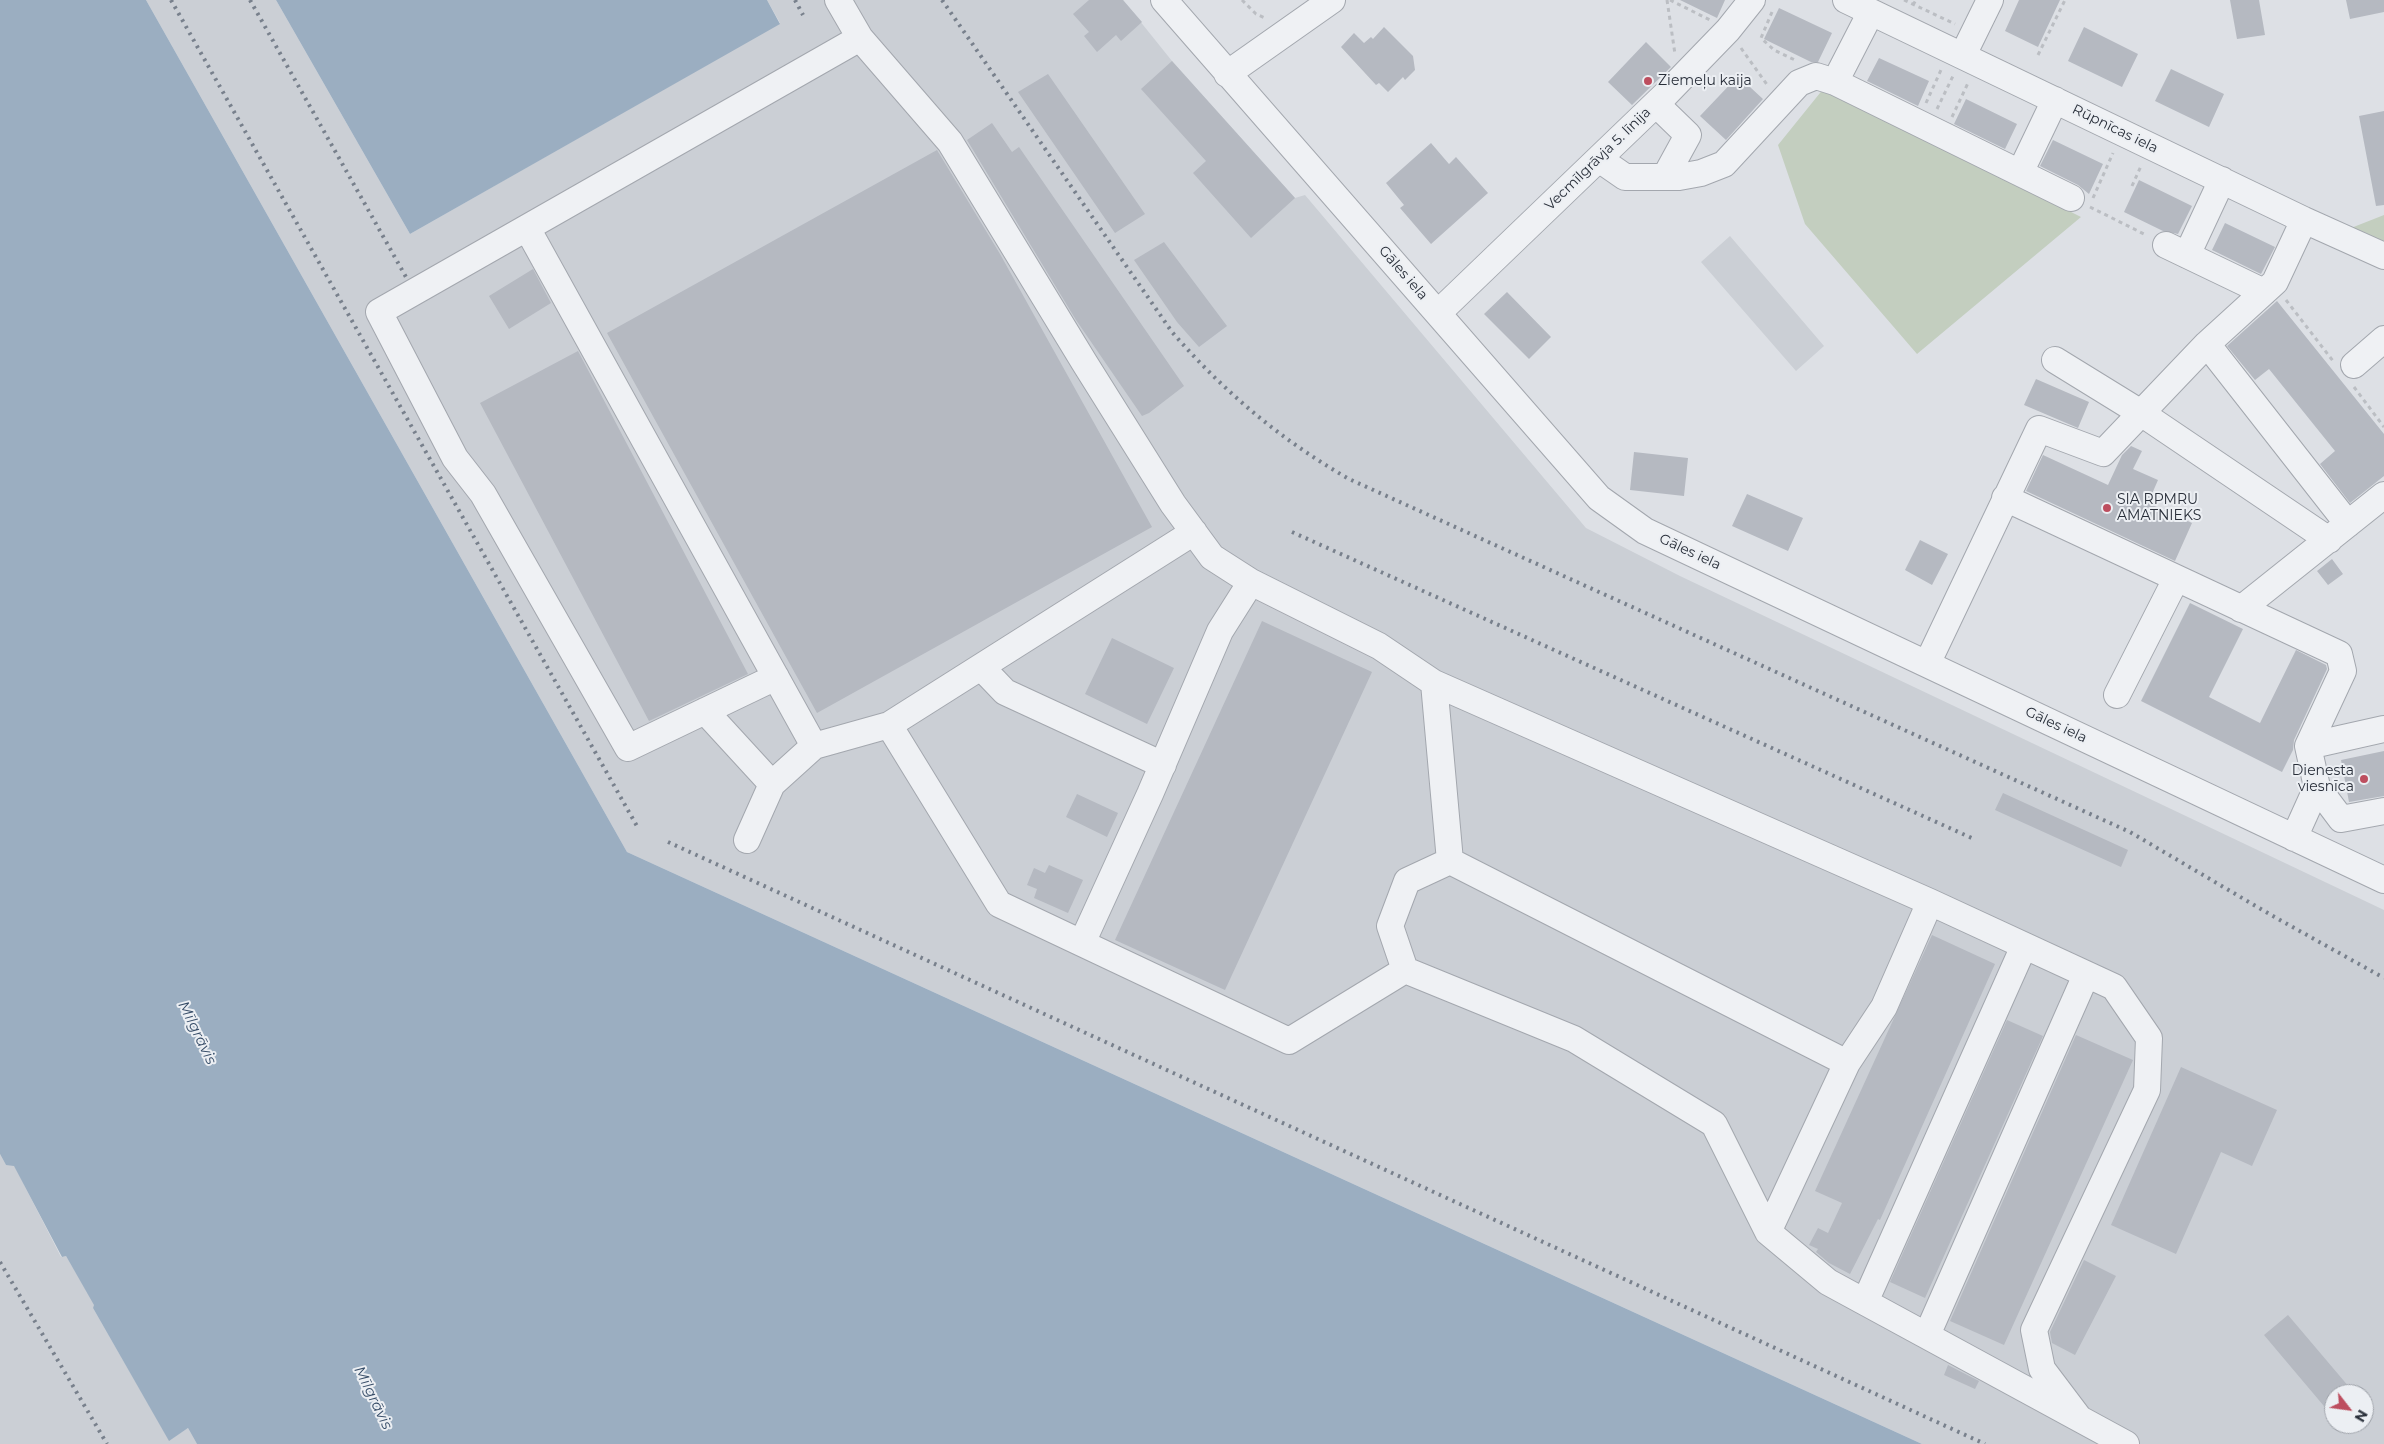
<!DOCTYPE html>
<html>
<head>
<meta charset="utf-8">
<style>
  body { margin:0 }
  #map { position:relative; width:2384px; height:1444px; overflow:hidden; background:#dde0e5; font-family:Montserrat,sans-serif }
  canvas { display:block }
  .north { position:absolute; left:2324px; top:1384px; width:50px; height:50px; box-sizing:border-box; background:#eceff3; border:1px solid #9ea2a9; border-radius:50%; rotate:120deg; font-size:14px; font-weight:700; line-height:20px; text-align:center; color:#282e39 }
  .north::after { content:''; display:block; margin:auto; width:18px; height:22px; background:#bd4e5f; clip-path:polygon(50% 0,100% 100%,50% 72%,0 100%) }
</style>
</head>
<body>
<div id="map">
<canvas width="2384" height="1444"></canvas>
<div class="north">N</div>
</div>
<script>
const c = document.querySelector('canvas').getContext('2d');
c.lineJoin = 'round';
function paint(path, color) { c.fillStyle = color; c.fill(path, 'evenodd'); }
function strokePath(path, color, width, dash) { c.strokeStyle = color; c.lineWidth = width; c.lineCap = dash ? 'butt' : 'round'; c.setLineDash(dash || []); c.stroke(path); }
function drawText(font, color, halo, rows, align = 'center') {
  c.font = font + ' Montserrat,sans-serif'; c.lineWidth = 4; c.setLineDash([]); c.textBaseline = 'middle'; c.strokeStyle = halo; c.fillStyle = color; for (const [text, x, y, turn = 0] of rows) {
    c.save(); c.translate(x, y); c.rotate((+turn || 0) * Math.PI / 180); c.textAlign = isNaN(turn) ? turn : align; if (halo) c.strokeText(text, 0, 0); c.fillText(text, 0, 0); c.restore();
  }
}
paint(new Path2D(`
  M146,0H276L410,234L780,23L767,0H1123L1172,61L1295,198L1305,195L1586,528L1680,576L2384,910V1444H1922L627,852ZM2334,1394H2364V1424H2334Z
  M1730,236L1824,346L1796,371L1701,262Z
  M0,1154L6,1165H14L61,1257L66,1256L95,1305L93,1308L169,1440L188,1428L197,1444H0Z`), '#cbcfd5');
paint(new Path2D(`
  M1824,88L2081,217L1917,354L1805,224L1778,145Z
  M2384,215V244L2351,228Z`), '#c3cebf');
paint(new Path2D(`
  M0,0H146L627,852L1922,1444H197L188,1428L169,1441L93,1308L94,1305L66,1256L62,1257L14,1166L6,1165L0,1154Z
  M276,0H767L780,24L410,234Z`), '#9baec1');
paint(new Path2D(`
  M1089,0H1123L1142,22L1121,41L1116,35L1097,52L1084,36L1089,32L1073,14Z
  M1680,0H1725L1717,18Z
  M2019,0H2060L2038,47L2005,31Z
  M2230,0H2259L2265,35L2237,39Z
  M2346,0H2384V12L2350,19Z
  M1779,8L1832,33L1818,62H1811L1764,39Z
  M1384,27L1413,56L1415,70L1405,80L1403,77L1388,92L1379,83L1376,85L1341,47L1354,33L1364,43L1371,37L1373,39Z
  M2084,27L2138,54L2122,87L2068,61Z
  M1646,42L1671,67L1632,105L1608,82Z
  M1879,58L1929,81L1918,106L1867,81Z
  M1172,61L1295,198L1251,238L1193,173L1206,161L1141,89Z
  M2171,69L2224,94L2209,127L2155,101Z
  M1048,74L1145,214L1115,233L1018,92Z
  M1738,76L1763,99L1726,140L1700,116Z
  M1966,99L2017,124L2005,149L1954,124Z
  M2384,111V205L2376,206L2359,116Z
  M992,123L1012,152L1019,147L1184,386L1149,413L1142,416L1076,320L967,140Z
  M2053,140L2103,164L2089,194L2078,185L2040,166Z
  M1431,143L1449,164L1456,157L1488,193L1431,244L1400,208L1404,205L1386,183Z
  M937,150L1000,254L1152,527L817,713L607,333Z
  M2139,180L2192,206L2178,234L2163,231L2124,212Z
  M2225,223L2275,247L2261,274L2212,250Z
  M1164,242L1227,326L1199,347L1177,322L1134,260Z
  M533,269L551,303L509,329L489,296Z
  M1507,292L1551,337L1529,359L1484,314Z
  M2277,301L2384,434V476L2350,503L2320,464L2335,451L2269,369L2255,380L2227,346Z
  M578,351L748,674L649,721L480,403Z
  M2036,379L2089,402L2078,428L2024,405Z
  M2131,446L2142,451L2133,469L2158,480L2148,503L2192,523L2175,561L2026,491L2043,455L2108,485L2122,455Z
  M1634,452L1688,458L1684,496L1630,490Z
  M1747,494L1803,518L1788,551L1732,526Z
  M1920,540L1948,554L1932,585L1905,570Z
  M2332,559L2343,574L2328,585L2317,571Z
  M2190,603L2243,629L2209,697L2260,723L2296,650L2326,665L2327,669L2294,740L2293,750L2282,772L2141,701Z
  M1262,621L1372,672L1225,990L1115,940Z
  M1112,638L1174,668L1147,724L1085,694Z
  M2384,751V796L2349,802L2341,760Z
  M2003,793L2128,850L2121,867L1995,810Z
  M1077,794L1118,813L1107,837L1066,817Z
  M1049,865L1083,880L1068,913L1034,898L1037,889L1027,885L1034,868L1045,873Z
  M1932,935L1995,964L1880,1220L1878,1219L1850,1274L1829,1263L1816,1252L1818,1249L1809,1245L1818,1228L1828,1233L1842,1203L1815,1191Z
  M2007,1020L2043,1036L1925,1298L1890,1282Z
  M2076,1035L2133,1060L2004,1345L1950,1321Z
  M2181,1067L2277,1110L2252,1166L2221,1152L2176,1254L2111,1225Z
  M2084,1260L2116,1276L2075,1355L2052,1343L2050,1332Z
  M2288,1315L2355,1394H2334V1418L2264,1335Z
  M1948,1365L1979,1381L1975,1389L1944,1375Z`), '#b5b9c1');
const minor = new Path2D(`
  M1164,0L1599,498L1645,531L2384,880
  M1846,0L2304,220L2384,256
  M860,38L950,142L1084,362L1173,504L1212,557L1251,582L1379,646L1434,683L1930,902L2114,987L2149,1038L2147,1090L2034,1330L2042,1369L2079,1418
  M1963,55L1990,0
  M1227,74L1332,0
  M1835,82L1871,12
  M1656,104L1688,135L1665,177
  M1599,159L1625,177H1679L1701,173L1724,164L1799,83L1816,76L1835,82L2071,198
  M2020,173L2055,100
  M527,228L814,746L889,725L999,904L1289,1041L1405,970
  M2166,245L2264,292
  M2187,255L2222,180
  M1438,313L1666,94L1728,30L1752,0
  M2207,344L2348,524
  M2055,360L2141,413L2329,540
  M2354,365L2384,339
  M2005,498L2339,654L2343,671L2308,746L2317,787L2294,838
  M2241,609L2384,495
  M1927,664L2039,429L2103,453L2207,344L2275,282L2304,220
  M981,667L1005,692L1163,765
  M776,677L628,748L483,494L455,458L379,312L860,38L838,0
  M1434,683L1450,861
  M2117,695L2176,579
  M705,711L772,784
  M889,725L1194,532
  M2308,746L2384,729
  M2317,787L2341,819L2384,811
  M747,840L772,784L814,746
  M1082,943L1150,794L1220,631L1251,582
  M1847,1063L1884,1007L1930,902
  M1768,1232L1847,1063L1450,861L1407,881L1390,926L1405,970L1574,1039L1714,1124L1768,1232L1828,1282L2126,1444
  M1865,1302L2024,946
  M1927,1335L2086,975`);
strokePath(minor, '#a3a7ae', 28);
strokePath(new Path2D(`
  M1242,0L1256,14L1267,19
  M1667,0L1675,54
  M1670,0L1710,20
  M1904,0L1955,24
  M1913,5L1916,0
  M1772,12L1761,38L1774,50L1795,60
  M1741,48L1768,86
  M2038,55L2065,0
  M1926,103L1941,70
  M1937,109L1953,76
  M1952,117L1968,83
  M2132,186L2141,166
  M2093,198L2113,153
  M2090,207L2146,235
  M2286,300L2333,361
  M2354,387L2384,427`), '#bbbec3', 3, [4, 4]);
strokePath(minor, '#eff1f4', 26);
strokePath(new Path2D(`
  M171,0L638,828
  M250,0L406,277
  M795,0L803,15
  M942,0L1172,332C1224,392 1281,440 1349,479L2130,832L2271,915L2384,978
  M1292,532L1974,839
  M668,842L1985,1444
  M0,1262L107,1444`), '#78808c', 4, [2.5, 5]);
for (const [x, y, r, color] of [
  [1648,81,5,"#bd4e5f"],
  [2107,508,5,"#bd4e5f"],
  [2364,779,5,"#bd4e5f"]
]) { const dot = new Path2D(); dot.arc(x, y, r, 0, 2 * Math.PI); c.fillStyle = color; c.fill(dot); strokePath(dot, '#eceff3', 2); }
drawText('14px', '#282e39', '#eceff3', [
  ["Ziemeļu kaija",1658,81],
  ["SIA RPMRU",2117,500],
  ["AMATNIEKS",2117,516],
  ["Dienesta",2354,771,"right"],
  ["viesnīca",2354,787,"right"]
], 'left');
drawText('14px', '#282e39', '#eceff3', [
  ["Rūpnīcas iela",2115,129,26],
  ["Vecmīlgrāvja 5. līnija",1598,159,-44],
  ["Gāles iela",1403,273,49],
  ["Gāles iela",1690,552,25],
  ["Gāles iela",2056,725,25]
]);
drawText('italic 15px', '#374d68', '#eceff3', [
  ["Mīlgrāvis",197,1033,64],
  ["Mīlgrāvis",373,1398,64]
]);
</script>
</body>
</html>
